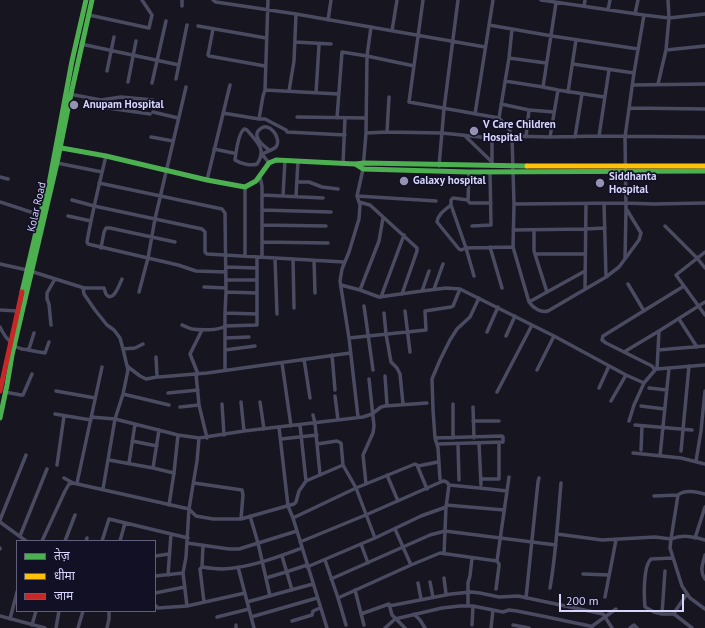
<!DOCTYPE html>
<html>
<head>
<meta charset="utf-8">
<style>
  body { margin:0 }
  #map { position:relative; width:705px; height:628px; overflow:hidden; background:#161520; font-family:"PT Sans","Noto Sans Devanagari",sans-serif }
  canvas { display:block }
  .legend { position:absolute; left:16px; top:540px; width:140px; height:72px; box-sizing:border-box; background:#121025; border:1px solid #615f7b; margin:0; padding:5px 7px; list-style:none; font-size:12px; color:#d8d6fd }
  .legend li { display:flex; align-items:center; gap:8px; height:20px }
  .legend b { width:20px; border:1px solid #615f7b }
  .scale { position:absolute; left:559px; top:594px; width:125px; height:18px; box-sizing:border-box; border:2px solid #d8d6fd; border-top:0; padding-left:5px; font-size:12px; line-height:14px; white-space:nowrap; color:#d8d6fd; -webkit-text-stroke:3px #121025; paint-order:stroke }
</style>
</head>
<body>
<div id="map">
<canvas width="705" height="628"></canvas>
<ul class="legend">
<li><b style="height:5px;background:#4caf50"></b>तेज़</li>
<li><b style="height:5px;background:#ffc107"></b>धीमा</li>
<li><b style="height:5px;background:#c62828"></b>जाम</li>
</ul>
<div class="scale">200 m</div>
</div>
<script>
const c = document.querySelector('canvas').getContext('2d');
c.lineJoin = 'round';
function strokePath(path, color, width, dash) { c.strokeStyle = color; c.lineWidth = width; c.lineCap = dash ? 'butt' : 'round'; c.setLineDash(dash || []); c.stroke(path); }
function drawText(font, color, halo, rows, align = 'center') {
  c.font = font + ' "PT Sans",sans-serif'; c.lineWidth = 3.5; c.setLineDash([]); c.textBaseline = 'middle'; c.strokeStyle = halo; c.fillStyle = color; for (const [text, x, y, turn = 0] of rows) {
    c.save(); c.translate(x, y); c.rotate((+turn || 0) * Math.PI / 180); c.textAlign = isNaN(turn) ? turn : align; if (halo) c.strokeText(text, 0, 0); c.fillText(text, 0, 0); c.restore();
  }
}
strokePath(new Path2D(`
  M213,0L216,2L296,14L485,47
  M268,0L265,90L263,96L259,119H265L286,130
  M423,0L409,102L499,118
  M541,0L644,15L669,18L705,14
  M182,6V0
  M584,6L585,0
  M608,10L610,0
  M635,14L638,0
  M89,15L149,28L152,15L142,0
  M328,20L331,0
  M489,25L552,36L638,49
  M198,26L266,38
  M213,29L208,55L209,56L265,66
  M512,29L509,58L499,118L509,129L512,136L514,204L513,247L529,302
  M392,31L397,0
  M295,42L331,44
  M81,44L179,65
  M666,50L705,46
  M509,58L546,63
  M573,64L634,73
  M107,71L114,37
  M176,79L187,25
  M505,81L543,87L558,90L604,97
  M128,82L136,41
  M152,83L166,21
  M658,84L666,50L669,18L668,0
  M632,85L705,84
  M543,87L556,3
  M265,90L338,94
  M289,91L294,61L296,14
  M568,92L576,40
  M316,93L319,45L318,44
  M69,94L101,100L121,97L153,100
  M389,97L387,132L442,133L490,138L492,139V166
  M107,100V107L108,108L150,114
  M501,104L529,110L554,112
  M629,108L705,109
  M153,112L178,118
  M223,113L259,119
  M475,114L493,0
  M297,117L365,118
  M337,118L342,52L367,56L414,66
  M244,129L247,130C257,142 267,149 257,164C251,166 241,164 235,160C236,152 238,134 244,129Z
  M287,132L345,135
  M366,133L387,132
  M464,135L492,162
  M512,136L550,137L599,136L705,137
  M599,136L609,70
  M151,137L173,141
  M526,137L529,110
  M550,137L558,90
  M575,137L582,94
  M214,149L233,153
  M269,150C265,147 258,141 257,136C256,131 262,126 267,127C272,128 276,134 277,138C278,141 278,144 276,147C272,150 266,152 262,154L269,163
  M106,156C99,185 92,213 87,242L88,244L178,265L196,271L226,272
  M57,163L102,172
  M343,164L345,118
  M439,166L444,109L458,0
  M469,172L468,201L470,203H491
  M0,177L8,179
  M260,177L262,186V257
  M207,180L230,85
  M297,182H309L322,187L338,189
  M99,183L222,209L225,213L226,292L225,313V370
  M262,195L323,198
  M283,196L285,160
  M296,196L298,161
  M357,196L436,201
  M72,200L94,206L202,229L205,232V252L207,254L344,262
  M468,200L453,198L451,200V205L466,248L474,276
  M0,202L40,215
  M359,202L370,205L417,248V251L402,294
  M604,203L606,277
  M514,204L626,203L653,204L705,203
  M451,205C445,210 438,214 437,222L459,249L461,250L466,248L513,247
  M262,210L331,212
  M68,216L91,221
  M262,225L326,226
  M472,226L491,225L490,172
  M665,226L697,258L705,268
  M513,230L586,229L605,228
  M534,230V251L547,292
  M262,242L328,243
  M490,247L502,288
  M101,248L104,232L106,228H110L175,242
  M705,252L676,275L705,315
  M535,254H585
  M245,256V187
  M275,258L277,314
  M293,259L294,308
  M625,259L626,209L625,137L634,73L644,15
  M314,260L315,293
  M0,264L27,270L84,288H104C105,290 105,292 106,294C113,304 120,283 122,279
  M226,267L257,268
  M585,271L529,302C533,308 541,313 548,311L606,277L619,267L639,240L641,233L627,210
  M226,280H257
  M628,284L644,311
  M341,285L360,290L379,297L422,291L446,288L460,289L554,336L626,375L644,383L655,370L652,366L606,343L602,340L603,336L684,286
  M204,287L226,288
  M83,288L84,294L95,310L107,325L114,330L120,338L123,349L128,370L123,394L115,419L103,489
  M434,289L443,264
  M585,289L586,204
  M360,290L379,241L383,218
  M422,291L429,271
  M139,292L148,258L155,219L186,87
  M226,292L257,293
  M381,297L404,235
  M364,306L373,370
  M0,310L17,311
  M405,311L410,352
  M225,313L257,314
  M384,313L386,334L391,362L397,368L400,374L403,404
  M679,319L697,347
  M51,325L49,304L47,299V293L55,279
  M182,325C185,326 188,328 192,329C199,330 219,331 225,326L257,325V257
  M0,327C5,338 16,352 29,349L34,333
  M487,332L498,307
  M506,336L515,316
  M225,338L249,337
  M349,338L426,330L425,311L451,307L453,306L460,289
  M123,349L135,348L143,344
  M28,350L45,353L49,342
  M225,350L255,346
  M658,350L705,346
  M624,352L659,331L705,302
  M332,355L335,390
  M156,357L157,376L159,377L207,373L350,353
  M304,359L310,398
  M282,363L291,426
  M127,366L140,376L146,379L157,377
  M657,369L659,331
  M537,370L554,336
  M655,370L657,369L705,365
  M196,374L199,405L207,438
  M198,374L190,354L202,330
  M385,376L387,405
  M599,388L609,366
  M649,388L667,390
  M56,391L95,398
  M5,392L21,395H23L32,374
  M497,392L532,325
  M168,393L198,390
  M123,394L169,405
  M335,396L338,420
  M611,401L626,375
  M241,402L244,431
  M260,402L264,429
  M222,404L224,435
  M453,404V438
  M641,406L664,409
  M180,407L199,405
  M473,407L474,438
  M55,414L91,420
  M313,415L315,423L320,475
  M91,417L115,419L178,435L199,438L244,431L363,417L372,414L381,407L385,406L427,403
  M358,417L349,338L340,281L342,269L349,252L359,219L360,205L357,196L363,169L366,133L367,56L371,27
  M473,421H499
  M629,421L634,405L644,383
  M635,425L692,430
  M279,427L288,506L293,518L327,628
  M435,438L502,436L503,437V442L438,444
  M281,439L317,435
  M132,441L157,446
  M479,443L481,485
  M317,444L337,441L341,443L343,465L356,488L375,538
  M458,444L459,480
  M641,450L642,426
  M681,451L689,366
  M633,453L681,458L705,464
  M660,456L669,368
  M109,460L153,468L174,473
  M696,461L701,431L705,391
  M129,463L135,424
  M57,465L64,416
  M418,466L438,462
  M153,468L159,430
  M387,475L398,501
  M64,478L73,483
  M440,479L438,448L435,438L433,410L432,379L440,360L450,340L457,329L470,317L479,298
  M481,479H499V442
  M306,481L343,465
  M77,483L102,367
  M194,483L242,490L243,495L241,519
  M366,484L363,455L373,433L374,426L369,379
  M449,485L489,489L507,491
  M678,495C685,489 697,492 705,494
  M169,505L174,473L178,435
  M446,505L504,510
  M250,516L258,543L270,596
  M293,518L356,488L415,464L417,465L427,489
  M0,520L26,455
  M0,522L26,541
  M395,529L411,565
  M557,534L602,540L655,537L671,539L678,495L654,496
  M20,536L47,469
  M695,538L705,507
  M705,540C694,537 683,534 671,539L670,548L682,586L690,598L705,609
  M42,541L65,491L69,484L73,483L189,509L196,516L213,519H241L294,504L296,502L299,491L306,481L300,425
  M65,541L75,515
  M86,541L87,538
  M102,541L109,519L188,538
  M120,541L125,523
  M300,542L368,514L443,481C447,481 448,483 449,485L446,507L444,554
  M187,543L229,549H239L297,531
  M361,544L368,563
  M203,545L202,567L200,569L204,602
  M0,549V548
  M705,555C703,564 699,570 705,579
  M155,556L169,554
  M282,556L292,590
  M673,558L651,559C643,566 644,597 645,607L654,612L662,614H674L692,628
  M325,560L338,598L346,625
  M202,567C209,568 216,569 223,569C249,568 278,557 302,548
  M238,567L254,628
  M307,567L375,538L421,516L446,507
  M583,574L609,575
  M168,575L171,534
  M155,576L183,573
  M266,578L286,572L307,565
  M444,578L446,594
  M331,579L430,535L445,531L556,545
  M430,582L433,597
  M418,583L421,599
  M550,588C556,554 558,518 561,483
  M496,589L499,566V564L497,561
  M355,590L364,625
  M155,593L185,587
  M605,597L616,540
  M338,598L411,565L440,553L497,561L509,477
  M526,598L538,482L539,478
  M247,602L313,584
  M155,605L158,608L187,606L245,593
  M187,606L183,573L186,557L189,509L197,461L199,438
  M389,606L451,594L471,592L480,593L499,597L518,596L603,614L605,617L612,628
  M468,606V583L470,576L472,558
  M361,614L389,604L392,615L405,628
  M414,614L420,620L425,628
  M662,614L665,571
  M674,614L676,610L687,594
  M0,616L45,628
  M217,617L249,609
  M251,617L317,598
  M10,619L17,592
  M292,621L312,615L313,611L320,608
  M32,625L36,611
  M472,625L473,606
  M513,625L529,628
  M591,627L616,609
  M56,628L59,611
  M78,628L83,611
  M107,628L109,619V611
  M236,628V625
  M385,628L395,619L442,608L460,606H473L503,612L509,610L517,611L547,617L561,620L590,626L592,628
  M491,628L493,610
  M630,628L634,625L637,628`), '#4a4b61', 3.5);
strokePath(new Path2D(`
  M56,147L106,156L207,180L245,187L256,181L269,163L276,160L355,164L364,163L527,166
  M355,164L363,169L469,172L705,171
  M22,292L40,215L49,184L72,61L86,0
  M0,418L7,385L12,355L57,163L71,94L92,0`), '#4caf50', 5);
strokePath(new Path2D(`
  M527,166H705`), '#ffc107', 5);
strokePath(new Path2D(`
  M0,391L22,292`), '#c62828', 5);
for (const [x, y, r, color] of [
  [74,105,5,"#9492b0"],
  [474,131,5,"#9492b0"],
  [404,181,5,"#9492b0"],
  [600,183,5,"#9492b0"]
]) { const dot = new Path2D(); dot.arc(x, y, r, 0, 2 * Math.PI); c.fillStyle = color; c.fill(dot); strokePath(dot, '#121025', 1.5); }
drawText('bold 11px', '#d8d6fd', '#121025', [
  ["Anupam Hospital",83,105],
  ["V Care Children",483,125],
  ["Hospital",483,138],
  ["Siddhanta",609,177],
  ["Hospital",609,190],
  ["Galaxy hospital",413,181]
], 'left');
drawText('11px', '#d8d6fd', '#121025', [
  ["Kolar Road",37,207,-77]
]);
</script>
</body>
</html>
